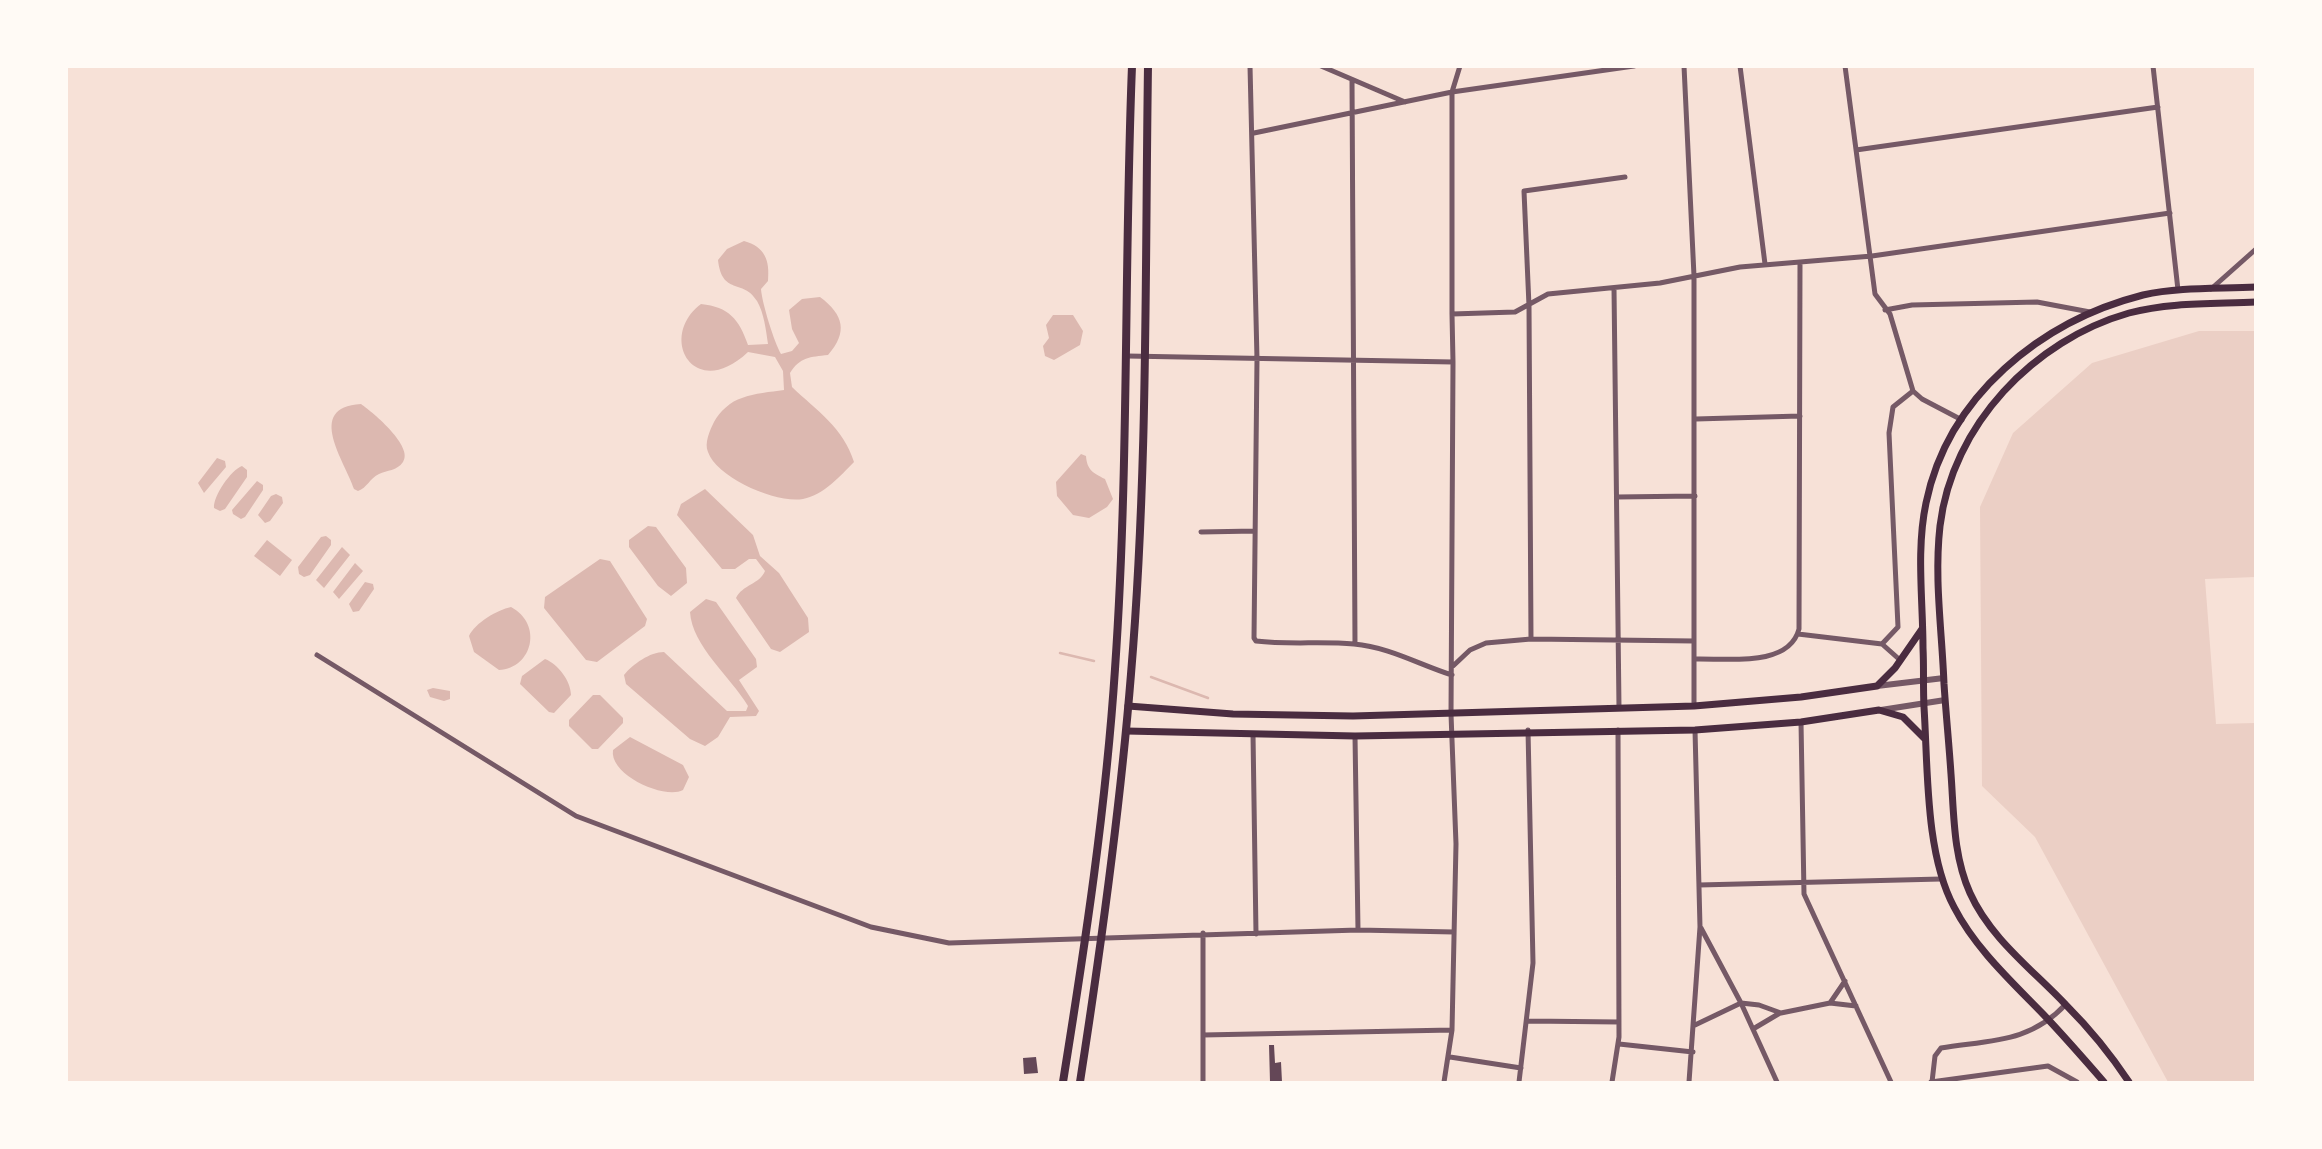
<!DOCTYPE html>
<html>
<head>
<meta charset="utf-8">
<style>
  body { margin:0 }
  #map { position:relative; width:2322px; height:1149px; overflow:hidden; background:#f7e1d7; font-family:"Titillium Web",sans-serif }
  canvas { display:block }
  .frame { position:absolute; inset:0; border:68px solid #fffaf5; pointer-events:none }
</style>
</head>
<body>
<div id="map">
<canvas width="2322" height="1149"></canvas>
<div class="frame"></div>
</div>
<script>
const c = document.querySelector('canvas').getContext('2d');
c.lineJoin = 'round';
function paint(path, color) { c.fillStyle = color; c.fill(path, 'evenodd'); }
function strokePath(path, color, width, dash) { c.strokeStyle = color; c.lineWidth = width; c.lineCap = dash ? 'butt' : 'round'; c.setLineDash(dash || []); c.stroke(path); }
paint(new Path2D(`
  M2199,331H2255V577L2205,579L2216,724L2255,723V1082H2168L2035,837L1982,786L1980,507L2013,433L2092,363Z`), '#ebcfc5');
paint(new Path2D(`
  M744,241C765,247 770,260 768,281L761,289C762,303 774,342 781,354L792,351L799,343L792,329L789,310L802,299L820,297C844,315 848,332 828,355C810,357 800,357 790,373L792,387C817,411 843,427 854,462C840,476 824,495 803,499C777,504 717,478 708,452C704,443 710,430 714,422C719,412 731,401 742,398C755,393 770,392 784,390L783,371L775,357L748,352C694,403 657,337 701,304C729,307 739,319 748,345L768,344C766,330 764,313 757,301C743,278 722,296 718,260L727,249Z
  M1053,315H1073L1083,331L1080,345L1054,360L1045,356L1043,346L1049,338L1046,325Z
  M361,404C374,413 414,447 403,462C397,471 387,470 379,474C370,478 367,488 358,491L354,489C346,463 304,407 361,404Z
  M1081,454L1086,456C1087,470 1093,473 1105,479L1113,499L1107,507L1089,518L1073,515L1057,496L1056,482Z
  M217,458L225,461L226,467L204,493L198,483Z
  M242,466L247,470V477L225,509L220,511L214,508C213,496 231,470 242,466Z
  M257,481L263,485V490L245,517L241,519L233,514L232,510Z
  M705,489L753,535L760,556L779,573L808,618L809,632L780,652L771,649L736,598C742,585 760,584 765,571L756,559H749L735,569H722L677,515L681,504Z
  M276,494L282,497L283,503L270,521L265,523L258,515L271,496Z
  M648,526L656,527L686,568L687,583L671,596L658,586L629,547V540Z
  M326,536L331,540V545L310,575L304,577L299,574L298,567L321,537Z
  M267,540L292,560L280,576L254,556Z
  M342,547L350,555L324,588L316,580Z
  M600,559L610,561L647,619L645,626L597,662L586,660L544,608L545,597Z
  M355,563L363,571L339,599L333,592Z
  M365,582L373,584L374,589L359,611L353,612L349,604Z
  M706,599L716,602L756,659L757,667L739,680L759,711L756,716L730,717L718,737L705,746L690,739L626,684L624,675C633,664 650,652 664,652L727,711H746L748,706C730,676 692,646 690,612Z
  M511,607C543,624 533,668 499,670L474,652L469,636C475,623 497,610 511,607Z
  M545,659C558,664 571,681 571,695L554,713L549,712L520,684L522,676Z
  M433,688L450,691V699L444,701L430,697L427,690Z
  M593,695H600L623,718V723L598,749H592L569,726V720Z
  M630,737L683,765L689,777L683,790C665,800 609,775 613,750Z`), '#dcb8b0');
strokePath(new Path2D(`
  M1060,653L1094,661
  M1151,677L1208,698`), '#dcb8b0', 2.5);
paint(new Path2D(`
  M1269,1045H1274L1275,1063L1281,1062L1282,1082H1270Z
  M1036,1057L1038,1073L1024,1074L1023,1058Z`), '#644757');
strokePath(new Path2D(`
  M1250,66L1257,359L1254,638L1256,641C1289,645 1321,641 1354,644C1389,647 1420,665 1452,675
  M1321,66L1405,102
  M1684,66L1694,276V706
  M1740,66L1765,264
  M1845,66L1875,294L1890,314L1913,391L1922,399L1962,420
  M2153,66L2178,290
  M1352,80L1355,644
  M1254,133L1452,92L1634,66
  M1856,150L2158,107
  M1614,288L1619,708
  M2211,289L2256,249
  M1885,310L1912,305L2037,302L2090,312
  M1452,314V92L1460,66
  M1127,356L1453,362L1452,314L1515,312L1548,294L1660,283L1740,267L1872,256L2170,213
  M1696,419L1800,416
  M1617,497L1695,496
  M1201,532L1255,531
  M1798,634L1882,644L1898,627L1889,433L1893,407L1913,391
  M1531,639L1529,306L1524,191L1625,177
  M1882,644L1900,660
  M317,655L576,816L871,927L949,943L1358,930L1454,932
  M1695,659C1726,658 1789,668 1799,629L1800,262
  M1453,666L1470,650L1486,643L1531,639L1694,641
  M1801,722L1804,894L1891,1082
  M1253,734L1256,934
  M1355,736L1358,930
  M1699,885L1941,879
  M1701,928L1741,1003L1777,1082
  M1203,933V1082
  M1830,1003L1845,981
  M1528,1021L1619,1022
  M1695,1025L1741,1003L1759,1005L1781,1013L1830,1003L1856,1006
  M1753,1029L1780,1013
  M1203,1035L1452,1030
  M1619,1044L1693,1052
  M1450,1057L1521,1068
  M1444,1082L1452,1030L1456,844L1451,714L1453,362
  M1519,1082L1533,963L1528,730
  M1612,1082L1619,1037L1618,730
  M1689,1082L1700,927L1695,730
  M1931,1082L2048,1066L2077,1082
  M1932,1082L1935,1056L1941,1048C1990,1040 2030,1043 2066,1004`), '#755966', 5);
strokePath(new Path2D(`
  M1877,686L1944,678
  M1881,710L1945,700`), '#755966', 6);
strokePath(new Path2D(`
  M1128,706L1233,714L1353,716L1694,706L1801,697L1877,686L1895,668L1922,629
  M1126,731L1355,736L1695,730L1801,722L1879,710L1903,717L1925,739
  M2104,1082C2084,1059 2064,1036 2043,1014C2011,981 1975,948 1954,907C1925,853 1928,768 1924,707C1923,687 1924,668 1923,648C1923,601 1916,550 1926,503C1948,396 2041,321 2143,295C2180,287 2218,289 2256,287
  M2129,1082C2111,1055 2089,1028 2066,1005C2033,970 1990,938 1970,893C1953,855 1954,814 1951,774C1949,744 1946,714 1944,684C1942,631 1934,579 1940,526C1952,425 2034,340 2129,313C2170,302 2214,304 2256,302`), '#4a2c40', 7);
strokePath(new Path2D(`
  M1063,1082C1085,945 1106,807 1115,669C1129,468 1124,267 1132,66
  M1080,1082C1101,947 1120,811 1131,674C1148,472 1145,269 1148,66`), '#4a2c40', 8);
</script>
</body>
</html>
